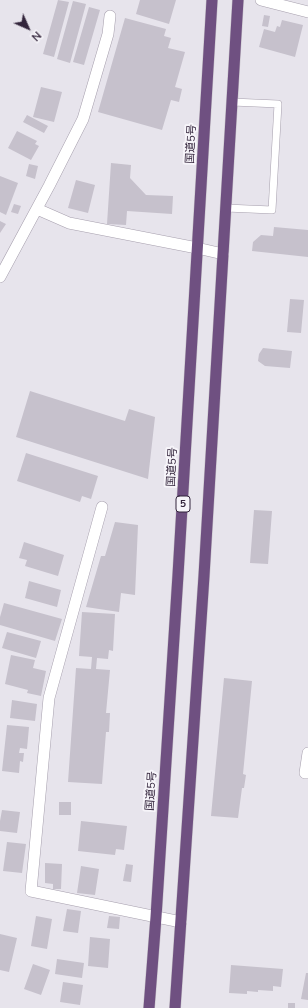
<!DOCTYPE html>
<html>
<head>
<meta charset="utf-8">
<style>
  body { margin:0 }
  #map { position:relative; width:308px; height:1008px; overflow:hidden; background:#e7e4ec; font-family:Mulish,sans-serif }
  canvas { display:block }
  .north { position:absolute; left:8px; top:8px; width:40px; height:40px; -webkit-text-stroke:3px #f6f4f9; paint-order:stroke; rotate:135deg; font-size:11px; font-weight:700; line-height:16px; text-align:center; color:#33253c }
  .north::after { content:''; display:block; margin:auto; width:14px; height:18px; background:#33253c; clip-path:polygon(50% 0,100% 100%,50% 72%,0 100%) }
</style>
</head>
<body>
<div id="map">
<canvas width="308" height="1008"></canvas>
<div class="north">N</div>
</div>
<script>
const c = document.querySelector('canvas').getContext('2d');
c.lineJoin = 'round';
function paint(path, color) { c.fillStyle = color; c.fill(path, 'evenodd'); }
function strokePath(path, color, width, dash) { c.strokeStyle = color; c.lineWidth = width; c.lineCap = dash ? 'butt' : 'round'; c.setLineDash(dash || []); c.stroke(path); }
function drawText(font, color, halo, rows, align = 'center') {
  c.font = font + ' Mulish,"Noto Sans JP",sans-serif'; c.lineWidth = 4; c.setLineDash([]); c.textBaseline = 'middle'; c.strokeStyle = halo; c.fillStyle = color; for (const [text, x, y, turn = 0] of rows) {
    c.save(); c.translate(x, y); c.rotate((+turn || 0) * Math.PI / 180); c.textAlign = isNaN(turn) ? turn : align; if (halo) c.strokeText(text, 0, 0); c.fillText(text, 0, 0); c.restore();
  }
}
paint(new Path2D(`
  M58,0L69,2L54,57L43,54Z
  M140,0H176L169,24L136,14Z
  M73,1L86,4L70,63L57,59Z
  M89,7L100,10L84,65L73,62Z
  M264,15L270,16L268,27L262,26Z
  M125,18L166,29L164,36L171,38L168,48L185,52L175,87L182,89L179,102L171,100L162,130L98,112Z
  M282,20L303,25L295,57L259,47L264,29L275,32L277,26L280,27Z
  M41,87L62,92L54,122L33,117Z
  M27,115L48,126L44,133L23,122Z
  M17,131L37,141L35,144L39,146L31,160L8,148Z
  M111,163L131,165L130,178L146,195L173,196L172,214L127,211L126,225L107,224Z
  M29,164L38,166L35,179L26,176Z
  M0,176L18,183L6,215L0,212Z
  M76,180L95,185L88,213L68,208Z
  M14,204L21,206L18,214L11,212Z
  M0,221L6,224L0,233Z
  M274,227L308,230V257L252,251L253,242L261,235L273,236Z
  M290,299L304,300L301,333L287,332Z
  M263,348L292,351L290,368L265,366L258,361L259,354Z
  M30,391L125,421L129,409L155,417L148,479L16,437Z
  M26,453L98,476L91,499L82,496L80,502L17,481Z
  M254,510L272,511L268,564L250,563Z
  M115,522L138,525L135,595L121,593L119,612L86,607L101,556H105Z
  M24,542L64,555L58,576L25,566L27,560L19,558Z
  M29,581L61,590L57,607L25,598Z
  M4,603L62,619L55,641L0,625V617Z
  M82,612L115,614L113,651L109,650L108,659L97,658L96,669L110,670L106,713H110L109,732H106L102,784L68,782L76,668L91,669L92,657L79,656Z
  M7,632L41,641L36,658L2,648Z
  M11,655L35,660L33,668L46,671L41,696L27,693L28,690L5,684Z
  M224,678L252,681L243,774L246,775L244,788H242L238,818L211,816Z
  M12,700L37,704L35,721L10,718Z
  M7,725L29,727L27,749L20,748L19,753H24L23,762L20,761L19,773L2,771Z
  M59,802H71V815H59Z
  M2,810L20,812L17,833L0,831V821Z
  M81,821L127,826L124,850L116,849L115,855L78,851Z
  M7,842L26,844L22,873L3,871Z
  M45,863L62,864L61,889H53V884L45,883Z
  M126,864L133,865L131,882L123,881Z
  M81,866L99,869L95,895L77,893Z
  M67,909L81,911L78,933L63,931Z
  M36,916L52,919L47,949L31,946Z
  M109,916L120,917L119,929L107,928Z
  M0,934L17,938L9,972L0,970Z
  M90,937L110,939L108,968L88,966Z
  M57,959L84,963L82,978L55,974Z
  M33,964L50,970L41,995L24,989Z
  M231,965L283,969L281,987L273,986V991L258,990V992L247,991V994L229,993Z
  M306,973H308V1000L301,999Z
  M63,982L83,985L80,1005L60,1002Z
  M288,1003H295V1008H288Z`), '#c6c1cc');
const service = new Path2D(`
  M226,208L272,210L278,104L232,102`);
const minor = new Path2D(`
  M261,0L308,12
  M37,209L69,223L197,248L223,254
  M0,277L49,186L83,119L108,34L110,16
  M102,507L49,698L31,891L181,922
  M308,753L305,773H308`);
const trunk = new Path2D(`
  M149,1008L156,917L178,575L212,0
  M175,1008L204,576L238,0`);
strokePath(service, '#a69fad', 8);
strokePath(minor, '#a69fad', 12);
strokePath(trunk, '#c6c2c8', 12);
strokePath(service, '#fff', 7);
strokePath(minor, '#fff', 11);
strokePath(trunk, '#6f5081', 11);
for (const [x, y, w] of [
  [183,504,14]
]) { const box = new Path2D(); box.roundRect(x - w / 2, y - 8, w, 16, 3); c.fillStyle = '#f6f4f9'; c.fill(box); strokePath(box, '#33253c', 1); }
drawText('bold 10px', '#33253c', null, [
  ["5",183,504]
]);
drawText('11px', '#33253c', '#f6f4f9', [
  ["国道5号",191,144,-87],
  ["国道5号",172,467,-87],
  ["国道5号",151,791,-86]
]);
</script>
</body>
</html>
